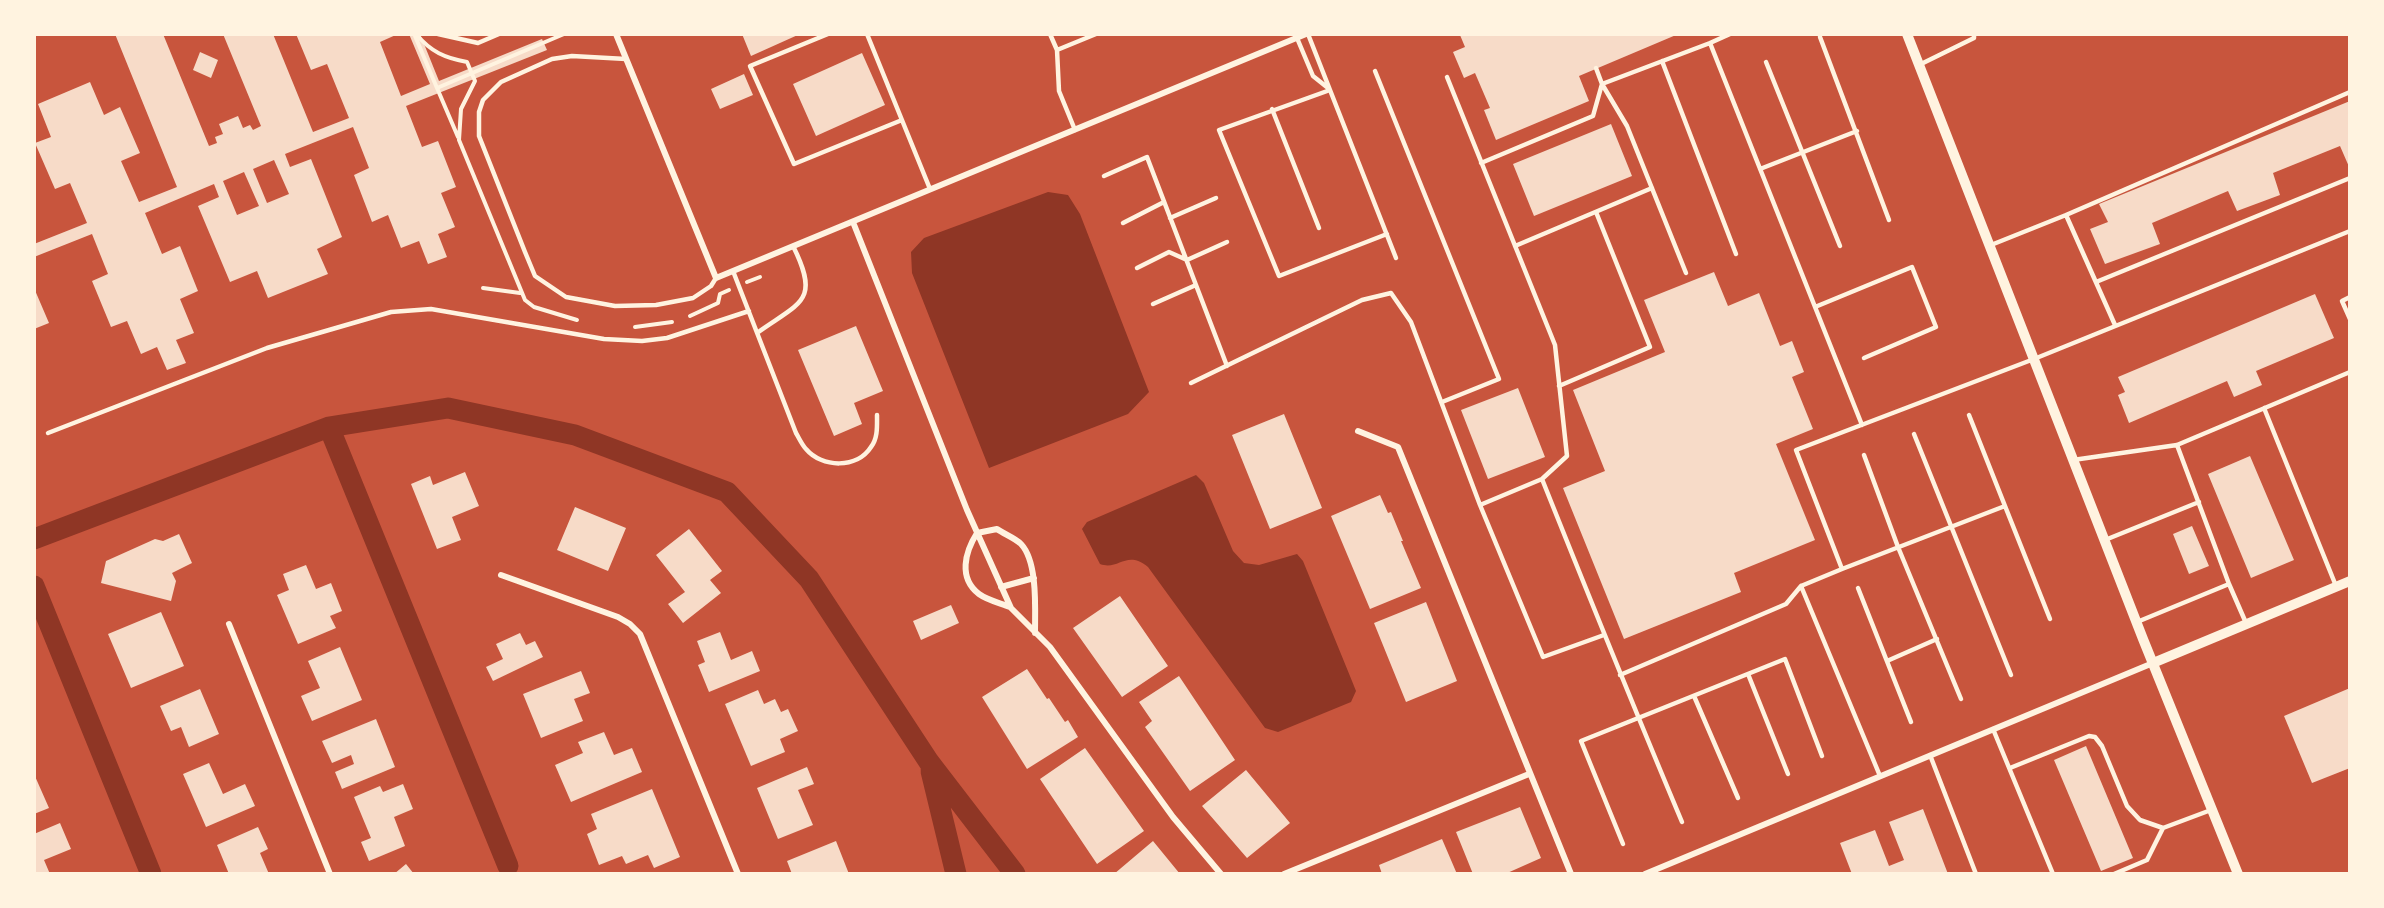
<!DOCTYPE html>
<html>
<head>
<meta charset="utf-8">
<style>
  body { margin:0 }
  #map { position:relative; width:2384px; height:908px; overflow:hidden; background:#c8553d; font-family:"Archivo Narrow",sans-serif }
  canvas { display:block }
  .frame { position:absolute; inset:0; border:36px solid #fff3e0; pointer-events:none }
</style>
</head>
<body>
<div id="map">
<canvas width="2384" height="908"></canvas>
<div class="frame"></div>
</div>
<script>
const c = document.querySelector('canvas').getContext('2d');
c.lineJoin = 'round';
function paint(path, color) { c.fillStyle = color; c.fill(path, 'evenodd'); }
function strokePath(path, color, width, dash) { c.strokeStyle = color; c.lineWidth = width; c.lineCap = dash ? 'butt' : 'round'; c.setLineDash(dash || []); c.stroke(path); }
paint(new Path2D(`
  M1048,192L1068,195L1080,214L1149,392L1128,414L989,468L912,273L911,252L924,238Z
  M1196,475L1204,483L1233,551L1244,563L1259,565L1297,554L1303,561L1352,681L1356,691L1351,702L1278,732L1265,728L1148,567C1126,549 1119,571 1100,564L1082,529L1087,522Z`), '#8f3625');
strokePath(new Path2D(`
  M329,427L508,866
  M34,539L329,427L448,408L575,435L727,492L809,579L929,762L1015,874
  M34,586L151,874
  M931,771L956,874`), '#8f3625', 21);
paint(new Path2D(`
  M115,34H163L209,146L217,143L215,137L223,134L219,124L238,116L243,128L250,125L253,130L261,126L223,34H273L313,132L349,118L327,64L311,70L296,34H398L380,42L401,96L430,84L409,34H420L439,81L542,39L547,50L406,106L422,147L438,141L456,187L441,193L455,227L438,234L447,257L428,264L419,241L401,248L388,215L372,222L354,175L369,168L353,127L285,154L290,167L311,159L342,237L317,249L328,274L268,298L257,271L230,282L198,206L219,197L214,184L145,213L162,254L180,246L198,291L180,299L194,333L176,340L186,363L167,370L157,347L141,354L127,321L111,327L92,281L108,274L92,234L34,257V244L87,223L70,183L55,189L35,143L51,137L38,104L90,82L104,115L120,107L140,153L121,161L139,202L177,187ZM274,160L289,194L267,203L253,169ZM244,172L259,206L237,215L223,181Z
  M742,34H800L751,56Z
  M1460,35H1676L1579,76L1589,101L1496,140L1484,110L1490,108L1475,73L1464,78L1453,52L1465,47Z
  M200,52L218,60L211,78L193,70Z
  M862,53L885,105L816,136L793,84Z
  M744,74L753,95L720,109L711,89Z
  M2350,101V169L2340,146L2273,173L2280,195L2237,211L2228,191L2152,223L2160,244L2105,264L2090,229L2108,222L2099,204Z
  M1611,124L1632,176L1534,216L1513,164Z
  M1714,272L1728,306L1759,293L1780,346L1792,341L1804,372L1792,377L1813,429L1776,444L1815,540L1734,573L1741,592L1624,639L1563,488L1605,471L1573,390L1665,352L1644,300Z
  M34,288L49,323L34,329Z
  M2315,294L2334,338L2256,371L2262,385L2234,397L2227,381L2129,423L2118,395L2125,392L2118,377Z
  M856,326L883,391L854,403L862,424L834,436L798,350Z
  M1518,388L1545,457L1488,479L1461,410Z
  M1284,414L1322,508L1270,529L1232,435Z
  M2250,456L2294,560L2251,578L2208,474Z
  M465,472L479,506L452,517L461,540L437,549L411,484L430,476L433,485Z
  M1380,495L1388,513L1391,512L1403,541H1401L1421,588L1370,609L1331,516Z
  M575,507L626,528L608,571L557,550Z
  M2192,526L2209,566L2189,574L2173,534Z
  M689,529L722,571L710,580L721,593L683,623L668,604L685,592L656,555Z
  M179,534L192,563L172,573L176,581L171,601L101,583L106,561L155,539L163,541Z
  M306,565L316,589L331,583L342,611L330,616L336,628L298,644L277,595L289,590L283,574Z
  M1120,596L1168,666L1122,697L1073,628Z
  M1426,602L1457,681L1406,702L1374,623Z
  M951,605L959,623L921,640L913,621Z
  M161,612L184,666L131,688L108,634Z
  M720,632L731,660L752,651L760,671L709,692L698,665L705,662L697,641Z
  M520,633L526,645L535,641L543,657L493,681L486,667L503,659L496,644Z
  M340,647L362,700L312,721L301,696L320,688L308,661Z
  M1027,669L1047,699L1049,698L1065,722L1068,720L1078,737L1027,769L982,697Z
  M581,671L590,693L574,699L583,721L541,738L523,694Z
  M1179,676L1235,760L1190,791L1145,727L1152,721L1139,702Z
  M2350,688V768L2312,783L2284,716Z
  M200,689L219,734L189,747L181,727L171,731L160,706Z
  M758,690L764,704L775,699L781,712L788,709L798,731L780,739L785,752L751,766L725,704Z
  M376,719L395,767L342,789L335,772L354,764L351,755L332,763L322,741Z
  M604,732L614,755L632,748L642,772L571,802L555,765L583,753L578,742Z
  M2086,746L2133,858L2101,871L2054,760Z
  M1085,748L1144,831L1097,864L1040,779Z
  M209,763L223,794L245,784L255,806L206,827L183,774Z
  M807,767L814,784L798,790L813,825L778,839L757,788Z
  M1246,770L1290,823L1247,858L1202,806Z
  M34,774L49,808L34,814Z
  M403,784L413,809L394,817L405,846L369,861L361,842L371,838L354,797L380,786L383,792Z
  M652,789L680,857L654,868L648,855L626,864L622,856L599,865L587,834L597,829L591,814Z
  M1520,807L1541,858L1505,874H1473L1456,832Z
  M1923,809L1948,874H1852L1840,843L1875,830L1889,866L1904,860L1889,822Z
  M60,823L71,849L44,860L50,874H34V834Z
  M258,827L268,849L260,853L269,874H229L217,845Z
  M1442,839L1457,874H1382L1379,865Z
  M836,841L849,874H792L787,861Z
  M1153,841L1180,874H1114Z
  M406,864L414,874H394Z`), '#f7dbc8');
strokePath(new Path2D(`
  M416,34C431,52 445,58 467,62L475,81L461,109L459,140L525,300L534,307L577,320
  M415,36L437,88L564,34
  M437,88L458,137
  M747,282L760,277
  M483,288L520,293
  M690,316L718,303L720,294L729,290
  M635,327L672,322`), '#fff3e0', 4);
strokePath(new Path2D(`
  M438,34L478,43L499,34
  M828,34L750,66L794,164L902,120
  M867,34L930,189
  M1050,34L1057,50L1096,34
  M1308,34L1396,258
  M1730,34L1710,43L1862,425
  M1820,37L1889,220
  M1297,38L1313,76L1328,88
  M1057,50L1059,91L1075,130
  M626,59L572,56L552,59L501,82L483,100L479,112V136L525,252L535,276L566,297L615,306L656,305L693,298L711,286L716,278
  M1662,61L1736,254
  M1766,62L1840,246
  M1919,65L1974,38V34
  M1596,68L1602,84L1627,126L1686,273
  M1375,71L1499,379L1442,402
  M1447,77L1555,345L1567,456L1542,479
  M1330,90L1219,130L1279,276L1387,234
  M1272,109L1319,228
  M1481,163L1593,116L1602,84L1710,43
  M1760,169L1857,131
  M1104,176L1147,157L1227,366
  M2066,215L2115,325
  M1170,218L1216,198
  M1123,223L1164,202
  M1991,245L2066,215L2350,92
  M1515,246L1652,188
  M1137,268L1169,252L1187,260L1227,242
  M733,271L796,433C799,438 802,445 806,449C822,468 857,469 871,447C878,438 877,426 877,415
  M2096,282L2350,178
  M2350,297L2342,301L2350,319
  M1153,304L1196,285
  M1815,307L1912,267L1936,327L1864,358
  M757,333C800,302 821,302 793,246
  M1191,383L1362,300L1391,293L1411,322L1480,505
  M1559,386L1650,347L1596,212
  M2264,408L2336,586
  M48,433L267,348L391,312L431,309L604,339L642,341L667,338L749,311
  M1914,434L2011,675
  M1864,455L1898,547L1961,699
  M2073,460L2177,445L2350,372
  M2005,506L2050,619
  M2105,540L2199,502
  M1842,569L2005,506L1969,415
  M2229,584L2246,623
  M1858,588L1911,722
  M2137,622L2229,584L2177,445
  M1604,635L1543,657L1480,505L1542,479C1588,594 1634,708 1682,822
  M1887,661L1937,639
  M1748,674L1788,774
  M1620,675L1786,604L1801,586
  M1694,696L1738,798
  M1993,729L2053,874
  M1930,755L1976,874
  M2010,768L2089,736L2095,737L2102,746L2127,806L2140,820L2163,828
  M1880,776L1801,586L1842,569L1796,450L2034,359L2350,231
  M1623,844L1581,741L1785,659L1822,756
  M2114,874L2147,860L2163,828L2211,810`), '#fff3e0', 4.5);
strokePath(new Path2D(`
  M616,34L716,278L1306,34
  M853,222L967,510L1011,608L1050,647L1173,817L1221,874
  M1358,431L1398,447L1571,874
  M501,575L618,617L630,624L640,634L738,874
  M1001,587L1034,578
  M1010,607C1000,603 987,600 979,594C958,578 965,552 977,533L997,529C1004,534 1015,538 1021,544C1038,562 1035,609 1035,633
  M229,624L330,874
  M1284,874L1529,774
  M1645,874L2153,663`), '#fff3e0', 6);
strokePath(new Path2D(`
  M1907,34L2143,639L2238,874
  M2153,663L2350,581`), '#fff3e0', 10);
</script>
</body>
</html>
